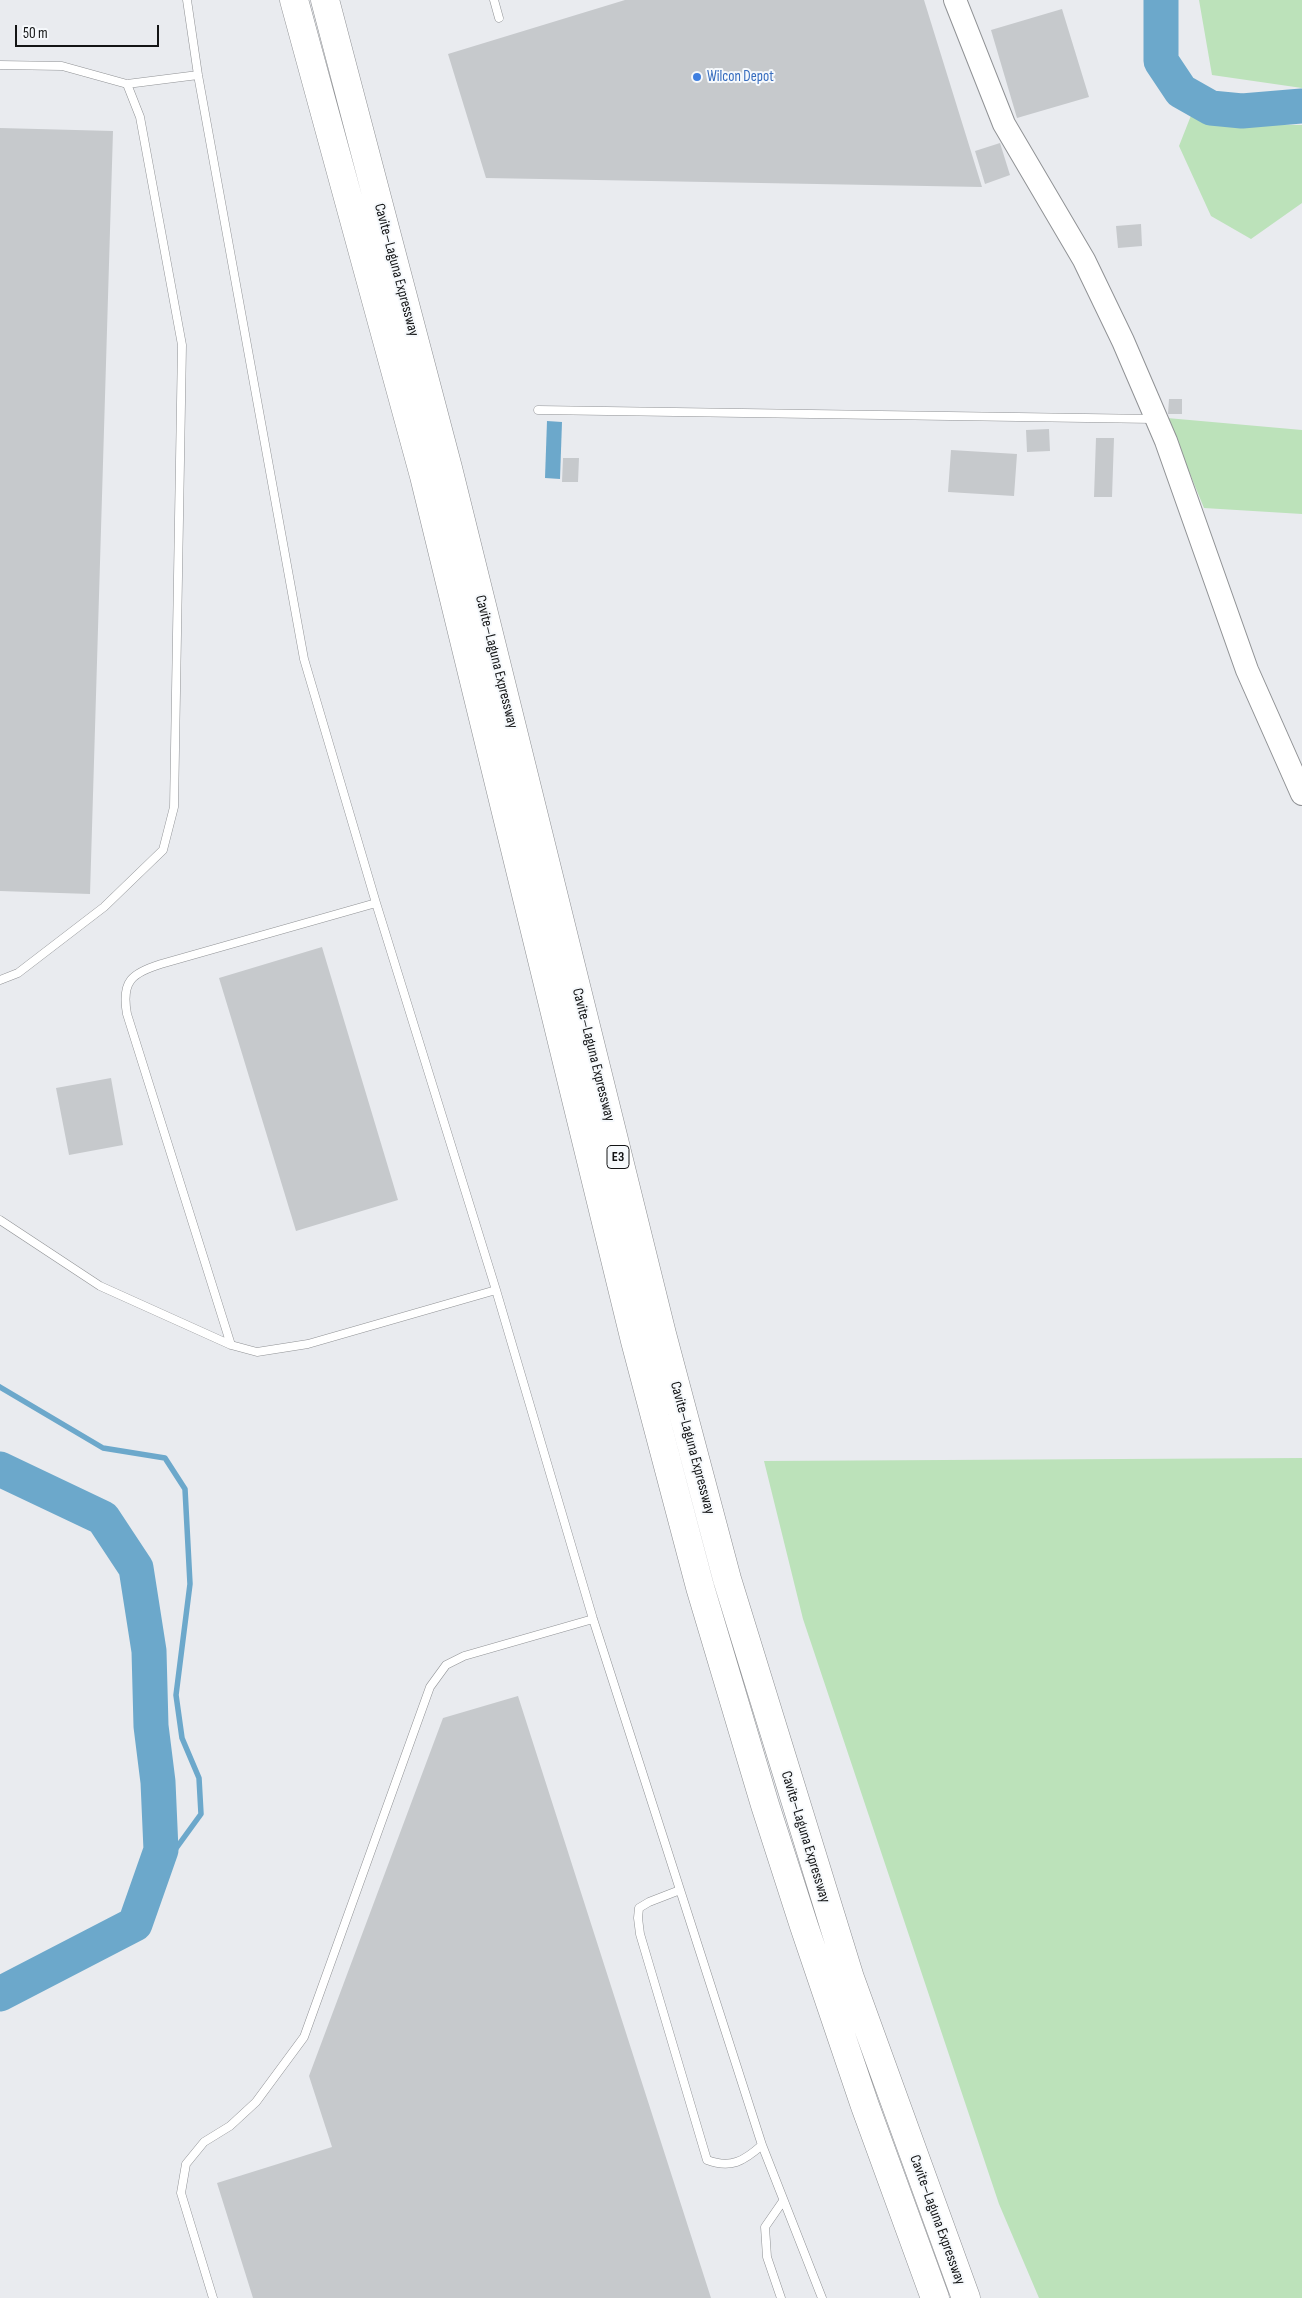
<!DOCTYPE html>
<html>
<head>
<meta charset="utf-8">
<style>
  body { margin:0 }
  #map { position:relative; width:1302px; height:2298px; overflow:hidden; background:#e9ebef; font-family:"Sofia Sans Condensed",sans-serif }
  canvas { display:block }
  .scale { position:absolute; left:15px; top:25px; width:144px; height:22px; box-sizing:border-box; border:2px solid #131415; border-top:0; padding-left:6px; font-size:15px; line-height:18px; white-space:nowrap; color:#131415; -webkit-text-stroke:4px #f6f9fc; paint-order:stroke }
</style>
</head>
<body>
<div id="map">
<canvas width="1302" height="2298"></canvas>
<div class="scale">50 m</div>
</div>
<script>
const c = document.querySelector('canvas').getContext('2d');
c.lineJoin = 'round';
function paint(path, color) { c.fillStyle = color; c.fill(path, 'evenodd'); }
function strokePath(path, color, width, dash) { c.strokeStyle = color; c.lineWidth = width; c.lineCap = dash ? 'butt' : 'round'; c.setLineDash(dash || []); c.stroke(path); }
function drawText(font, color, halo, rows, align = 'center') {
  c.font = font + ' "Sofia Sans Condensed",sans-serif'; c.lineWidth = 4; c.setLineDash([]); c.textBaseline = 'middle'; c.strokeStyle = halo; c.fillStyle = color; for (const [text, x, y, turn = 0] of rows) {
    c.save(); c.translate(x, y); c.rotate((+turn || 0) * Math.PI / 180); c.textAlign = isNaN(turn) ? turn : align; if (halo) c.strokeText(text, 0, 0); c.fillText(text, 0, 0); c.restore();
  }
}
paint(new Path2D(`
  M1199,0H1302V88L1212,75Z
  M1192,113L1244,124L1302,125V203L1251,239L1211,216L1179,146Z
  M1167,418L1302,430V514L1204,508Z
  M1302,1458V2298H1039L999,2204L803,1619L764,1461Z`), '#bce2ba');
paint(new Path2D(`
  M547,421L562,422L560,479L545,478Z`), '#6ca8cb');
strokePath(new Path2D(`
  M0,1387L103,1448L165,1458L185,1489L190,1584L176,1695L182,1738L199,1778L201,1814L148,1887`), '#6ca8cb', 5.5);
strokePath(new Path2D(`
  M1161,0V61L1181,91L1211,108L1242,111L1302,106
  M0,1469L103,1518L136,1568L149,1651L151,1726L158,1782L161,1850L135,1924L0,1994`), '#6ca8cb', 35);
paint(new Path2D(`
  M625,0H924L982,187L486,178L448,54Z
  M1062,9L1089,97L1017,118L991,30Z
  M0,128L113,131L90,894L0,891Z
  M1000,143L1010,175L985,184L975,151Z
  M1141,224L1142,246L1118,248L1116,226Z
  M1169,399H1182V414H1168Z
  M1049,429L1050,451L1027,452L1026,430Z
  M1096,438H1114L1112,497H1094Z
  M951,450L1017,454L1014,496L948,492Z
  M563,458H579L578,482H562Z
  M322,947L398,1200L296,1231L219,978Z
  M111,1078L123,1145L69,1155L56,1088Z
  M518,1696L711,2298H253L217,2183L332,2147L309,2076L443,1718Z`), '#c6c9cc');
const lane = new Path2D(`
  M187,0L198,75L304,659L376,903L496,1290L593,1619L762,2145L822,2298
  M494,0L499,18
  M0,65L62,66L127,84L198,75
  M538,410L1154,419
  M0,980L18,973L104,907L163,850L174,807L182,345L140,117L127,84
  M0,1220L100,1286L231,1345L257,1352L308,1344L496,1290
  M231,1345L127,1014C121,981 132,973 161,964L376,903
  M680,1890L649,1902L639,1908L638,1918L640,1934L707,2160C731,2169 744,2161 762,2145
  M213,2298L181,2193L186,2164L204,2142L230,2126L256,2102L304,2037L430,1687L446,1665L464,1656L593,1619
  M781,2298L767,2257L765,2227L783,2201`);
const secondary = new Path2D(`
  M955,0L1004,124L1084,260L1123,341L1166,441L1247,670L1302,794`);
const highway = new Path2D(`
  M294,0L424,476L635,1341L700,1587L765,1805L804,1926L865,2106L935,2298
  M325,0L448,468L662,1334L727,1579L850,1978L966,2298`);
strokePath(lane, '#909295', 9);
strokePath(secondary, '#909295', 24);
strokePath(highway, '#909295', 29);
strokePath(lane, '#fff', 8);
strokePath(secondary, '#fff', 22);
strokePath(highway, '#fff', 28);
for (const [x, y, r, color] of [
  [697,77,5,"#3f7fe0"]
]) { const dot = new Path2D(); dot.arc(x, y, r, 0, 2 * Math.PI); c.fillStyle = color; c.fill(dot); strokePath(dot, '#f6f9fc', 2); }
for (const [x, y, w] of [
  [618,1157,22]
]) { const box = new Path2D(); box.roundRect(x - w / 2, y - 11.5, w, 23, 4); c.fillStyle = '#f6f9fc'; c.fill(box); strokePath(box, '#131415', 1); }
drawText('bold 14px', '#131415', null, [
  ["E3",618,1157]
]);
drawText('15px', '#366cbe', '#f6f9fc', [
  ["Wilcon Depot",707,77]
], 'left');
drawText('15px', '#131415', '#f6f9fc', [
  ["Cavite–Laguna Expressway",396,270,75],
  ["Cavite–Laguna Expressway",496,662,76],
  ["Cavite–Laguna Expressway",593,1055,76],
  ["Cavite–Laguna Expressway",692,1448,75],
  ["Cavite–Laguna Expressway",805,1837,73],
  ["Cavite–Laguna Expressway",937,2220,70]
]);
</script>
</body>
</html>
